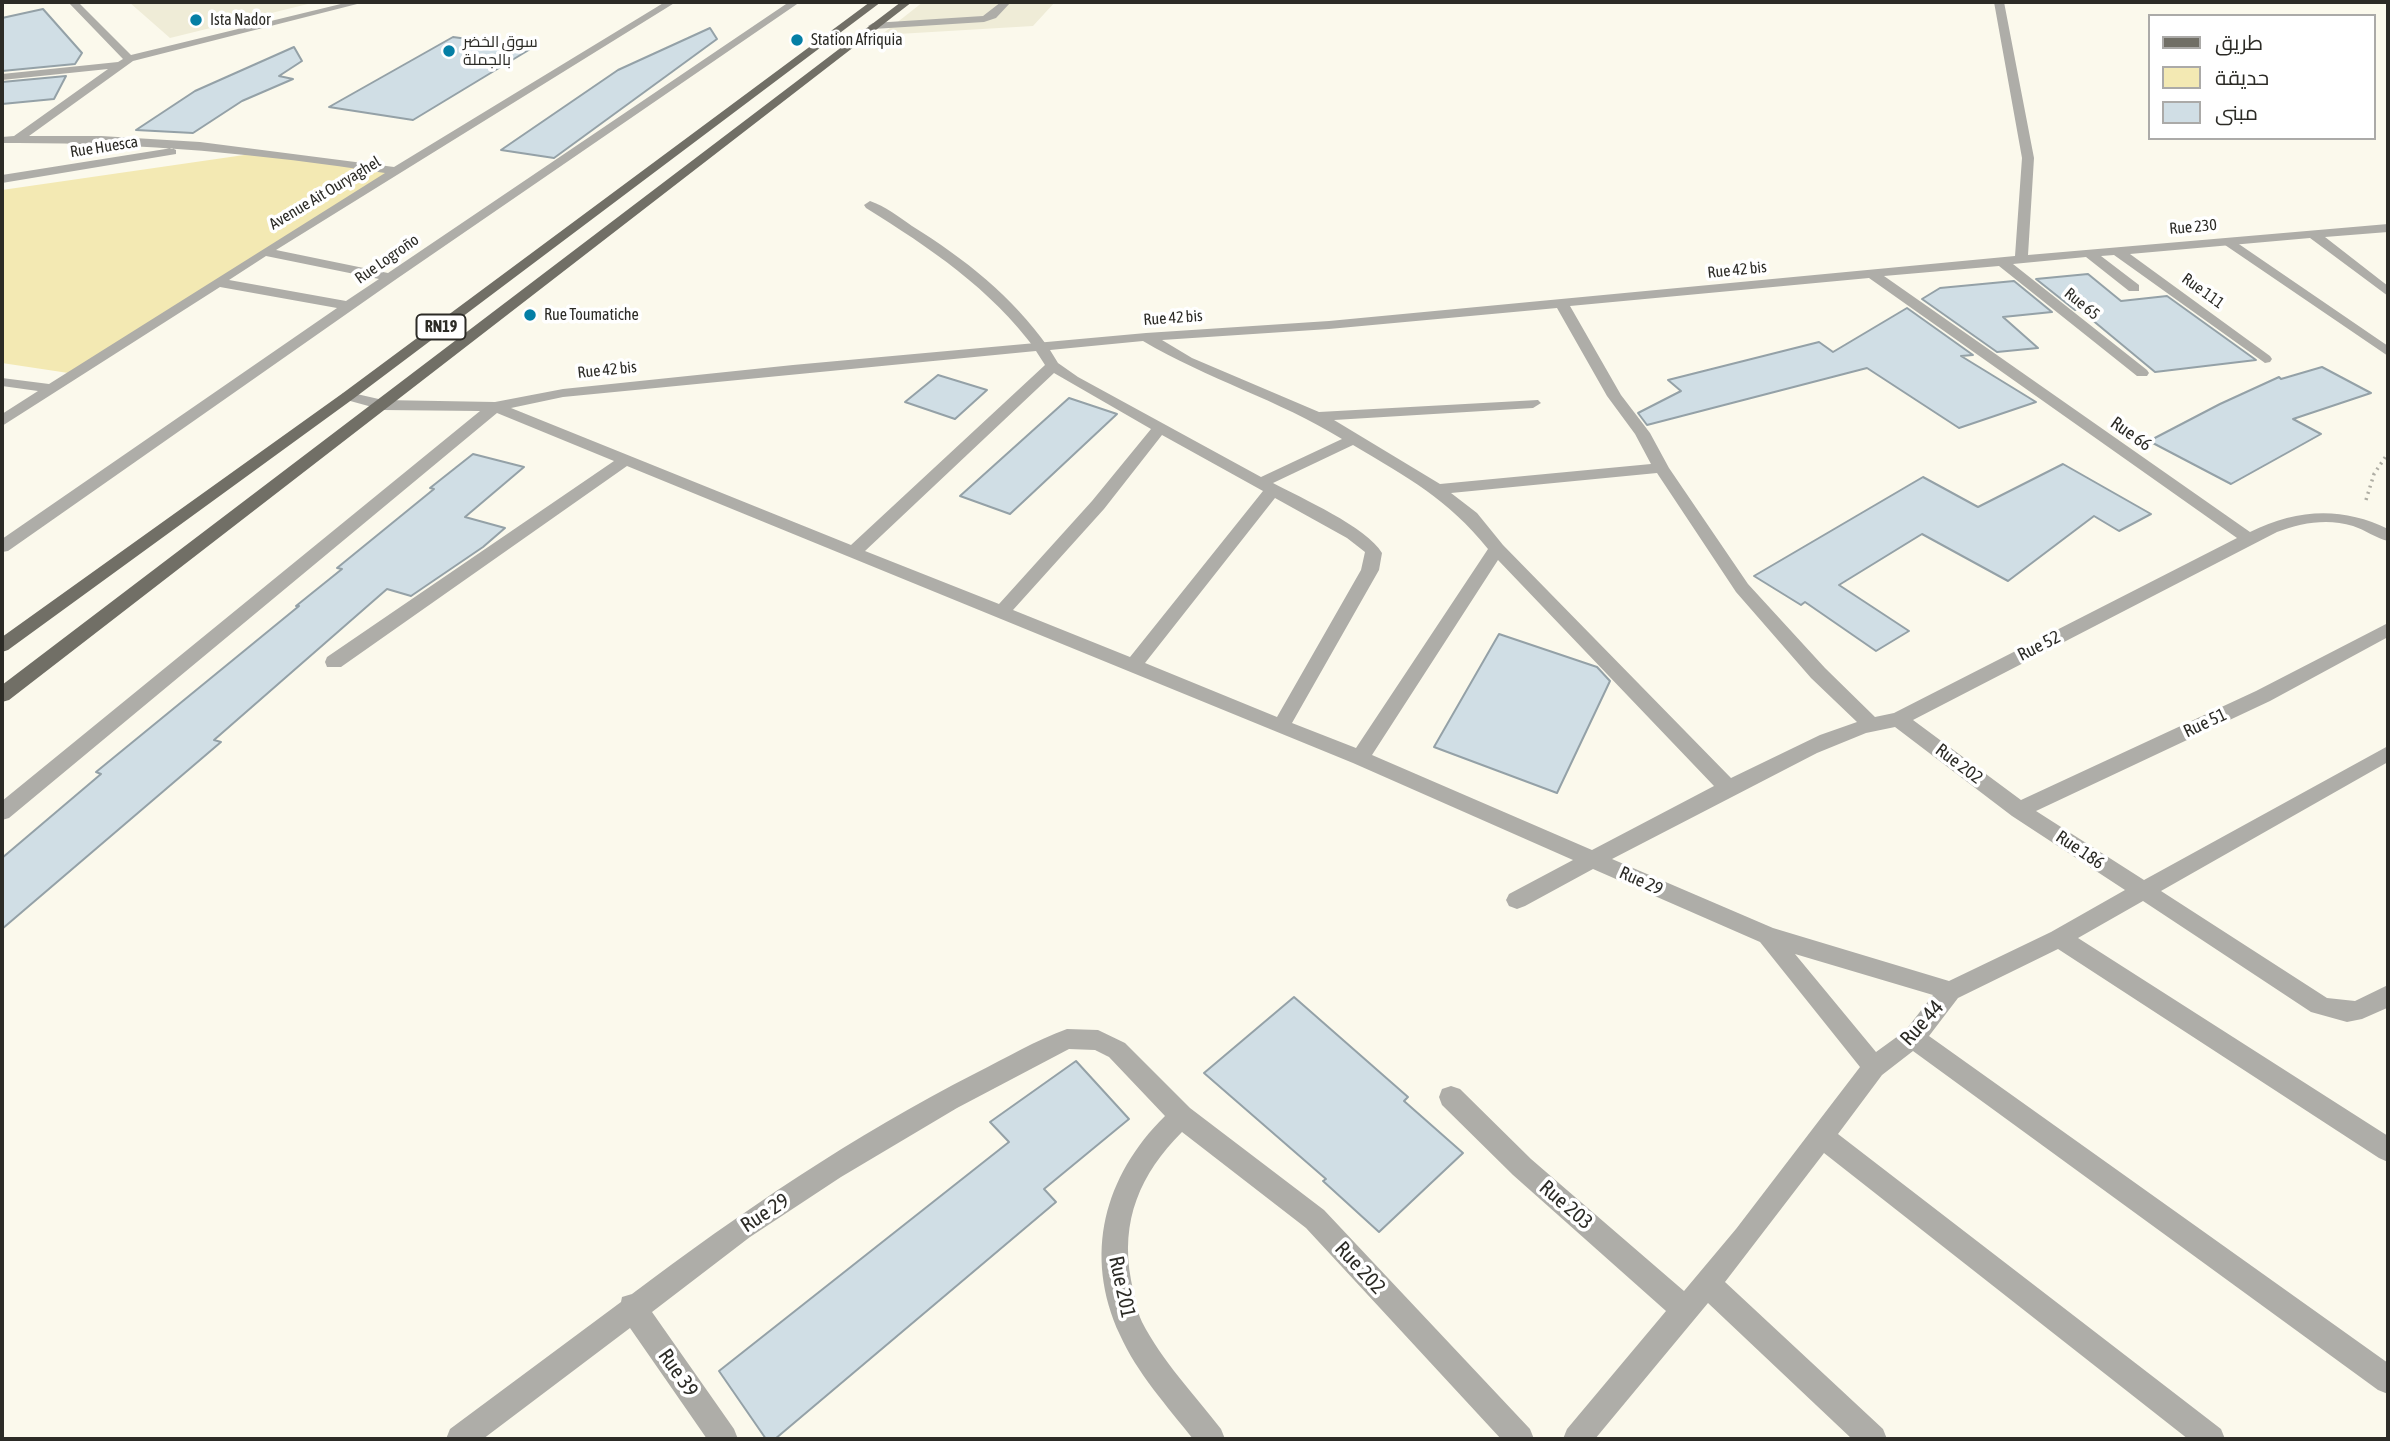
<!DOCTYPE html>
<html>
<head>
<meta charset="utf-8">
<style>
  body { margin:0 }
  #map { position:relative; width:2390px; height:1441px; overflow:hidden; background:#fbf9ec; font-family:"Asap Condensed",Cairo,sans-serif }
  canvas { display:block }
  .frame { position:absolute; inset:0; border:4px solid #2c2b26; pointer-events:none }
  .legend { position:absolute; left:2148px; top:14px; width:228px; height:126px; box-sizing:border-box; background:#fff; border:2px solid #abaaa8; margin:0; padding:9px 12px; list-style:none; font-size:21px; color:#2c2b26 }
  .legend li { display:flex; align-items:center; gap:14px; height:35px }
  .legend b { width:35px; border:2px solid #abaaa8 }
</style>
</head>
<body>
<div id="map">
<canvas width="2390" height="1441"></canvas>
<div class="frame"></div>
<ul class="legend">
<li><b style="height:9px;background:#716f66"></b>طريق</li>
<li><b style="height:19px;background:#f3e9b3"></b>حديقة</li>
<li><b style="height:19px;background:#d0dee5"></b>مبنى</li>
</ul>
</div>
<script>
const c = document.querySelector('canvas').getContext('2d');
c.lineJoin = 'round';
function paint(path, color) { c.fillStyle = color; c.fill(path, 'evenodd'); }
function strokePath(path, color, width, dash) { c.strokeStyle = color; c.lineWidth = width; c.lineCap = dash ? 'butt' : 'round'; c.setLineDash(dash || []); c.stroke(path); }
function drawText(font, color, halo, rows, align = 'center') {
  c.font = font + ' "Asap Condensed",Cairo,sans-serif'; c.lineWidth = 7; c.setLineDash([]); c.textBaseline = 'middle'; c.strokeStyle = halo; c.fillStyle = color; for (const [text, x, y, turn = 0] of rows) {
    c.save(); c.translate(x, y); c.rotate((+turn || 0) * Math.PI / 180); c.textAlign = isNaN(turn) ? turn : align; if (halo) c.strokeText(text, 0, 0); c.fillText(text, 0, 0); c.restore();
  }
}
paint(new Path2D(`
  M129,2H316L170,38Z
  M923,2H1055L1033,26L881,35Z`), '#efecd7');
paint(new Path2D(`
  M251,154L398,173L75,374L2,363V190Z`), '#f3e9b3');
const building = new Path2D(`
  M43,9L82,53L75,64L2,71V18Z
  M710,28L717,39L554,158L501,150L618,70Z
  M453,37L532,48L413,120L329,107Z
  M294,47L302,61L279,76L293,79L242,101L193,133L136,130L195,91Z
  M66,76L54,99L2,104V82Z
  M2088,274L2121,301L2167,296L2256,360L2155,372L2079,309L2075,310L2036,279Z
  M2014,281L2052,312L2003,317L2038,348L1997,352L1922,299L1940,288Z
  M1907,308L1973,355L1961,356L2036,402L1959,428L1867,368L1647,425L1638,413L1681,391L1668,380L1819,342L1833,352Z
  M2322,367L2371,393L2293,419L2321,434L2231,484L2149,441L2220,404L2279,377L2281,379Z
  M938,375L987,390L955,419L905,402Z
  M1069,398L1117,414L1010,514L960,496Z
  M473,454L524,467L465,517L505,528L483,547L411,596L387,589L214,740L221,742L2,929V858L101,774L96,772L299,606H296L342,569L337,568L434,489L430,488Z
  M2063,464L2151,514L2119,531L2094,516L2008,581L1922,534L1839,585L1909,631L1876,651L1805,602L1801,605L1754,576L1923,477L1978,507Z
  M1499,634L1597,667L1610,681L1557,793L1434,747Z
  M1294,997L1408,1097L1404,1101L1463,1153L1379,1232L1323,1181L1326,1179L1204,1073Z
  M1076,1061L1129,1119L1044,1189L1056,1202L775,1439H766L719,1371L1009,1142L990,1122Z`);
paint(building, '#d0dee5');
strokePath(building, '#94a1a7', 2);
strokePath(new Path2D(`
  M2366,500L2374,474L2388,453`), '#aeada3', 3.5, [2, 4.5]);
paint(new Path2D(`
  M1001,2H1011L996,18L984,22L873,29L868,26L873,23L983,16Z
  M870,201C885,206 899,217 912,226C965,259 1012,296 1048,347L1046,350H1036C990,288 930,248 866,208L864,205Z
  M2230,238L2388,346V356L2225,245V239Z`), '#aeada8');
paint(new Path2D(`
  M68,2H78L131,55L349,2H365L133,61L29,136H101L200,142L394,167L665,2H676L276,250L388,273L789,2H800L395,280L8,551L2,552V539L337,308L220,287L2,426V414L38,391L2,386V378L49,384L385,173C257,153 131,142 2,143V137L14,136L108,69L2,80V74L118,62L123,59ZM266,256L379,279L346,301L229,280Z
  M1994,2H2004L2034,158L2028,255L2388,224V232L2325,237L2388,286V296L2310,238L2130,254L2270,356L2272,359L2270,362L2265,363L2114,255L2101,256L2139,285V291H2129L2086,257L2013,264L2147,370L2149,373L2147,376H2137L1999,266L1884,276L2250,532C2296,509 2342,506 2388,529V541C2376,538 2365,530 2353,526C2327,518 2301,523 2277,532L1913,720L2021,800L2256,691L2388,623V637L2270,701L2036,811L2144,880L2388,746V762L2161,891L2327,998L2355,1001L2388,985L2387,1008L2362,1019L2347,1022L2311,1012L2143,901L2078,938L2388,1136V1162L2379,1158L2058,949L1958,998L1929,1036L2388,1363V1394L2378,1390L1913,1051L1882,1075L1838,1134L2221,1429L2225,1439H2188L1824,1153L1725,1282L1883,1429L1887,1439H1852L1708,1303L1595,1439H1563L1567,1429L1666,1311L1513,1175L1442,1105L1439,1097L1442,1089L1451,1086L1460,1089L1531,1159L1684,1291L1736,1229L1860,1067L1760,942L1593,869L1525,906L1517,909L1509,906L1506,900L1509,894L1573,860L1353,763L627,466L341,667H327L325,662L327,657L614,461L497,413L9,818L2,820V801L480,411L383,410L343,399L341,396L343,393L348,392L383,400L495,402L563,389L793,365L1146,333L1329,321L2015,256L2022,158ZM1869,278L2237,538L1894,713L1875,717L1825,668L1748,584L1669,468L1650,433L1621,395L1570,306ZM1557,308L1607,396L1635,434L1651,464L1440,484L1334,420L1533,408L1541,403L1538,400L1319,412L1192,358L1162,340L1329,329ZM1143,341C1207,379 1279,400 1342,439L1261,477L1078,377L1058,363L1050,350ZM1036,351L1045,365L851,545L511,408L563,397ZM1054,373L1151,429L1092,501L999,604L865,551ZM1162,435L1263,491L1130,657L1013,610L1104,509ZM1353,445C1408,478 1447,498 1488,549L1356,748L1292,723L1379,570L1382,553C1367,527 1301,498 1273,483ZM1657,473L1736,592L1811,678L1857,722L1820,735L1731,778L1503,545L1477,513L1451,493ZM1275,498L1347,538L1365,552L1361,570L1277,717L1145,663ZM1498,560L1714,786L1592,850L1372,755ZM1895,727L2012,816L2125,890L2051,932L1949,981L1773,928L1612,859L1817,753L1866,733ZM1795,954L1933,995L1905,1031L1876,1052Z
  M172,148L176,150V154L2,183V175Z
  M1067,1029L1098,1030L1125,1043L1190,1108L1324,1210L1530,1429L1534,1439H1501L1306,1228L1182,1132C1140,1174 1120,1221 1131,1280C1134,1294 1136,1309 1142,1322C1162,1361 1194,1394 1221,1429L1225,1439H1193C1167,1406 1137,1373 1120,1335C1083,1255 1104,1176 1165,1116L1109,1057L1095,1050L1069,1049L957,1108L841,1177L750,1237L652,1312L734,1429L738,1439H707L630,1328L483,1439H446L450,1429L621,1302L622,1297L632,1294C741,1212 854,1135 976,1073C1006,1058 1036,1040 1067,1029Z`), '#aeada8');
paint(new Path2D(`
  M870,2H881L353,399L8,650L2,652V637L343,393Z
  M901,2H912L9,700L2,702V685Z`), '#716f66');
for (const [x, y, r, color] of [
  [196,20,7,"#047fa5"],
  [797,40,7,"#047fa5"],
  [449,51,7,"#047fa5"],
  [530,315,7,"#047fa5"]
]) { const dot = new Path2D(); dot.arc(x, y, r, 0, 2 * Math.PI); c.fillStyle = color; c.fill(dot); strokePath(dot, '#fff', 2.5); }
drawText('16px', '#2c2b26', '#fff', [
  ["Ista Nador",210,20],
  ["Station Afriquia",811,40],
  ["سوق الخضر",463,42],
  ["بالجملة",463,60],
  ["Rue Toumatiche",544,315]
], 'left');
drawText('16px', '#2c2b26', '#fff', [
  ["Rue Huesca",104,147,-9],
  ["Avenue Ait Ouryaghel",325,193,-31],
  ["Rue 230",2193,227,-5],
  ["Rue Logroño",387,259,-35],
  ["Rue 42 bis",1737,270,-6],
  ["Rue 111",2203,291,36],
  ["Rue 65",2082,304,39],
  ["Rue 42 bis",1173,318,-4],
  ["Rue 42 bis",607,370,-6]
]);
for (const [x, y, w] of [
  [441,327,49]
]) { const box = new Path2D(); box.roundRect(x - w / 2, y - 12.5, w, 25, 5); c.fillStyle = '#fff'; c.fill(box); strokePath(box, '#2c2b26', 2); }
drawText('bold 16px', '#2c2b26', null, [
  ["RN19",441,327]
]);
drawText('18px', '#2c2b26', '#fff', [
  ["Rue 66",2131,434,35],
  ["Rue 52",2039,646,-27],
  ["Rue 51",2205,723,-25],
  ["Rue 202",1959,764,37],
  ["Rue 186",2080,850,34],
  ["Rue 29",1641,881,24]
]);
drawText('21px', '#2c2b26', '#fff', [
  ["Rue 44",1922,1023,-48],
  ["Rue 203",1566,1205,41],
  ["Rue 29",765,1213,-33],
  ["Rue 202",1360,1268,47],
  ["Rue 201",1122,1287,78],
  ["Rue 39",678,1373,55]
]);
</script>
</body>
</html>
